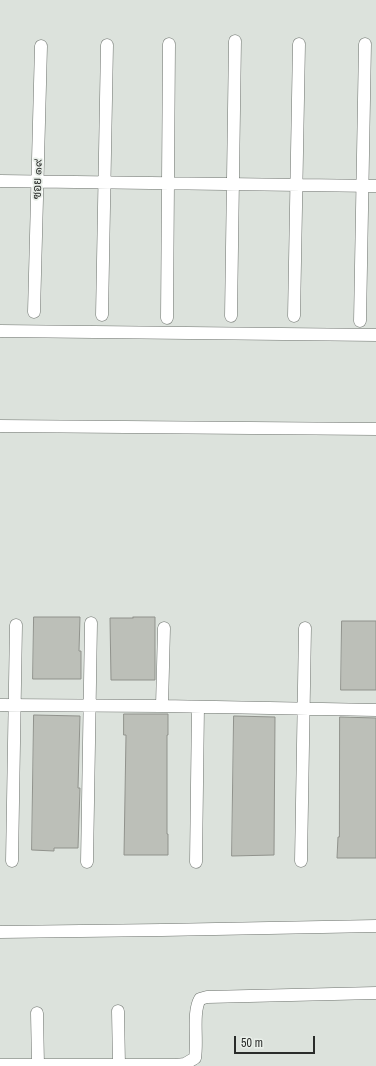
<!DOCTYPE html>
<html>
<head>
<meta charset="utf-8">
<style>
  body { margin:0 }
  #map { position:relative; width:376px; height:1066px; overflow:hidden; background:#dce2dc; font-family:"Archivo Narrow",sans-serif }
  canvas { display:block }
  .scale { position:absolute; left:234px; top:1036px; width:81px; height:18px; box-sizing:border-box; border:2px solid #2a2c2a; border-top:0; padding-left:5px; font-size:12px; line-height:14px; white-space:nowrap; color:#2a2c2a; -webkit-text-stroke:3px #e9efe9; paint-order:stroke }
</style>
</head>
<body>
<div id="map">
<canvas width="376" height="1066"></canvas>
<div class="scale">50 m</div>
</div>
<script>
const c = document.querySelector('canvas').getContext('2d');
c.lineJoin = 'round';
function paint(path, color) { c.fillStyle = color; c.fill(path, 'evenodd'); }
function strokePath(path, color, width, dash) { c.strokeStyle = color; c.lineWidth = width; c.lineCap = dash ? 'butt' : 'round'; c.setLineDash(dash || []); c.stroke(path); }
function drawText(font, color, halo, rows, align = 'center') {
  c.font = font + ' "Archivo Narrow",Sarabun,sans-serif'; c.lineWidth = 3.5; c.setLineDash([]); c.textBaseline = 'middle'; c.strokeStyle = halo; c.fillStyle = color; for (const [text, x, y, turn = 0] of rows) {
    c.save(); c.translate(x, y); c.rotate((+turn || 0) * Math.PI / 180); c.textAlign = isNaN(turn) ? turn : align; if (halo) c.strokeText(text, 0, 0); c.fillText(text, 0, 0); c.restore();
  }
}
const building = new Path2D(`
  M34,617H80L79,651H81V679H33Z
  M133,617H155V680H111L110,618H133Z
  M342,621H376V690H341Z
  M124,714H168V735H167V834H168V855H124L126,735H124Z
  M34,715L80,716L78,788H80L78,848H54V851L32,850Z
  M234,716L275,717L274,855L232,856Z
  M340,717L376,718V858H337L338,837H339Z`);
paint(building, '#bcbfb8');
strokePath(building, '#90928c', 1);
const minor = new Path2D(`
  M0,181L376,186
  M34,312L41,46
  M102,315L107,45
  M231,316L235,41
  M294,316L299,44
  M167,318L169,44
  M360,321L365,44
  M0,331L376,335
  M0,426L376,429
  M0,705L162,706L376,710
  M162,706L164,628
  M12,861L16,625
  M301,861L305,628
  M87,862L91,623
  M196,862L198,707
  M0,932L162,930L376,926
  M118,1011L119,1065
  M37,1013L38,1065
  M0,1065H176L185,1064L195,1058C198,1040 192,1013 200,999L207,997L376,993`);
strokePath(minor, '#6d726d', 13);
strokePath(minor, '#fff', 12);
drawText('12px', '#2a2c2a', '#e9efe9', [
  ["ซอย ๑๙",38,179,-89]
]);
</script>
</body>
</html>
